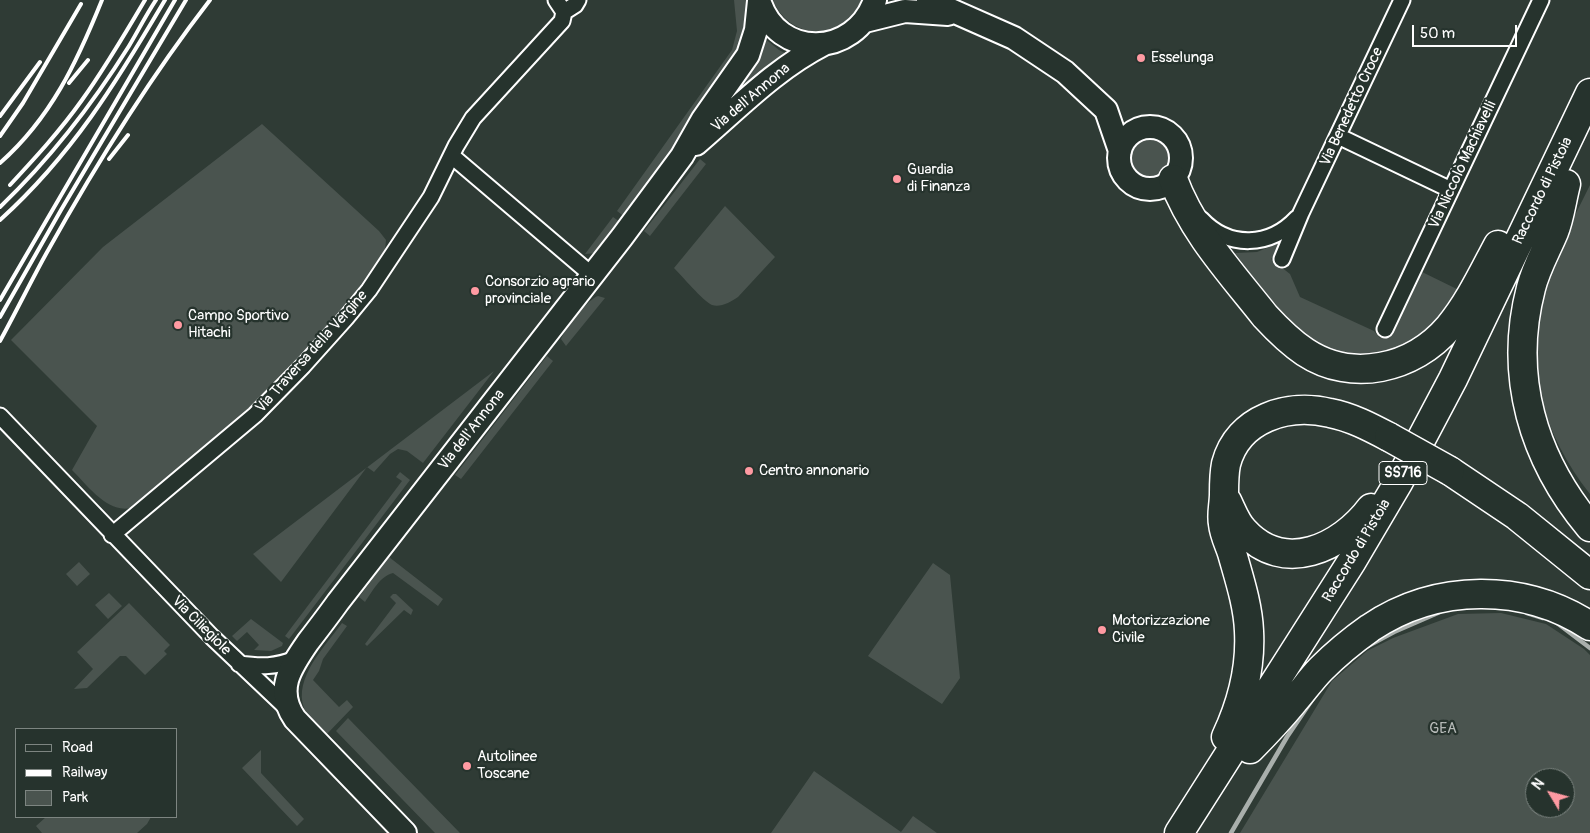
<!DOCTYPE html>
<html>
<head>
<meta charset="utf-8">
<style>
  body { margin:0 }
  #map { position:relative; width:1590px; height:833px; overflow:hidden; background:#2f3b35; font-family:Pangolin,sans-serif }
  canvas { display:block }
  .legend { position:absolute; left:15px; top:728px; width:162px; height:90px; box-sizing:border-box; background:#26332d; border:1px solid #7d8581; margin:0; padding:6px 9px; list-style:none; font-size:15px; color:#fff }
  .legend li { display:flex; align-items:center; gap:10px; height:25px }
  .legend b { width:25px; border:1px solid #7d8581 }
  .north { position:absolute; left:1525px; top:768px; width:50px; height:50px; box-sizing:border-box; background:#26332d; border:1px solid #7d8581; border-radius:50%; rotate:307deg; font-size:14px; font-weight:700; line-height:20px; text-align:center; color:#fff }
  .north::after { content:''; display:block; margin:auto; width:18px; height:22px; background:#ff9aa2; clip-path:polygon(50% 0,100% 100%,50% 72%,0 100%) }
  .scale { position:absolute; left:1412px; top:25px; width:105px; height:22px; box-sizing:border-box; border:2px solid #fff; border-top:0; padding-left:6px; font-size:15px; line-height:18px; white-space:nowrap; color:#fff; -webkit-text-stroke:4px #26332d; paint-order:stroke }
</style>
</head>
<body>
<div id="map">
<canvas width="1590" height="833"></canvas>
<ul class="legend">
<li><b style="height:6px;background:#26332d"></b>Road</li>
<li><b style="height:6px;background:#fff"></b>Railway</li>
<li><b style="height:14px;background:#4a544f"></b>Park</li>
</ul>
<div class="north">N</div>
<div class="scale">50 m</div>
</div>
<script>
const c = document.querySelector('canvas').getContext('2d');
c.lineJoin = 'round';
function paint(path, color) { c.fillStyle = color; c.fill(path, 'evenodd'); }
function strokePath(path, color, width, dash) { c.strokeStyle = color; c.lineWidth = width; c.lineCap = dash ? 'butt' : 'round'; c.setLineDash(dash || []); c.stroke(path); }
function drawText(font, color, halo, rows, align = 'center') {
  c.font = font + ' Pangolin,sans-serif'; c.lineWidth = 4.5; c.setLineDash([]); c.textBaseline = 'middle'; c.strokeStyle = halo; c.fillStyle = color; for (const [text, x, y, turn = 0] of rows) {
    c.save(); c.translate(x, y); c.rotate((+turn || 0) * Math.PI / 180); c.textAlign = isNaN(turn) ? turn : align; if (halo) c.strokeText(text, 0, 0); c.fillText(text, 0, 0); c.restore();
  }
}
paint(new Path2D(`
  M734,0H746L749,24L746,45L626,218L617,211L732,50L737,31Z
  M773,0H863C859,7 856,14 850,19C824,43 785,31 773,0Z
  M764,38L779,50L789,55L712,118Z
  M262,124L379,231L386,240L385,250L343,310L299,359L211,445L136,506C111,518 88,486 72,470L97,426L11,340L103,247Z
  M1129 158a21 21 0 1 1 42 0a21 21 0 1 1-42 0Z
  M700,159L706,164L650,236L644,231Z
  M1590,185V494C1543,434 1524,368 1544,293C1554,256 1573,219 1590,185Z
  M725,206L775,257L738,297C731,302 720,308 712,305C703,301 682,276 674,268Z
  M613,217L623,224L597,253L585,254Z
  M1279,243L1282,244L1283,246L1271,259L1290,274L1300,297L1374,331L1380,338L1385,337L1420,271L1465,293L1432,336L1364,361L1326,348L1300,331L1270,300L1235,253L1257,252Z
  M598,296L605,298L566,346L561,339C565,329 588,299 598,296Z
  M547,356L553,361L461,479L455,475Z
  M494,371L423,463L407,451L398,449L390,454L374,472L367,467L281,582L253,554Z
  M400,472L410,480L289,639L285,636L402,481L396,477Z
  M389,557L443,599L438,606L393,573C380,576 372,592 365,602L359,597Z
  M79,562L90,574L77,586L66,574Z
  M933,563L950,575L960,678L942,704L868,656Z
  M109,593L122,606L108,619L95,605Z
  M393,594H396L413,610L411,615L404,610L367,646L365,644L396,603L390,597Z
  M129,603L170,645L164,651L167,654L145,675L126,656H120L87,688L74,689L93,669L77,652Z
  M1501,613L1546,624L1584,649L1590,655V833H1240L1332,681L1367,651L1393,638L1458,614ZM1535,778H1565V808H1535Z
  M251,619L283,643L282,646L271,651L254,650L259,645L247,632L237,641L232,636Z
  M342,623L347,626L323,659L319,671L313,680L339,707L347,700L353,707L325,736C317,727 308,719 304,708C293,678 326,645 342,623Z
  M348,718L460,833H435L336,731Z
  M261,750V773L304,819L297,826L242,768Z
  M814,771L901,832L913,816L937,833H771Z
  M46,817H151L147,824L137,833H42L36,826Z`), '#4a544f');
strokePath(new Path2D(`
  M1527,613L1543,618
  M1557,623L1590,648
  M1368,646L1394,632L1440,612
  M1231,833L1287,737L1314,697`), '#a9afac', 4.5);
const street = new Path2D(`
  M564,12L575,5L578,0
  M1338,136L1451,190
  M452,156L593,276
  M1201,219C1229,249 1270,247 1297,218
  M1282,259L1301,213L1402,0
  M1385,329L1541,0
  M0,416L212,637L290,711
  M112,535L255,415L303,366L346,318L369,290L431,197L456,146L473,118L562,21L564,12L556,0
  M239,664C262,667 275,667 296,659`);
const secondary = new Path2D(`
  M759,0C777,60 855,58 875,0
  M928,0L1014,38L1065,72L1106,110L1120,151
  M865,21L905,11L948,14
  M1119 158a31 31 0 1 1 62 0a31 31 0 1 1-62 0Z
  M696,144C737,109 775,69 824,44
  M405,833L295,719C275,690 290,668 308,642C318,629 328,616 338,602L622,237L682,156L703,119L748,55L756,30L759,1`);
const highway = new Path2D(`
  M1173,179C1192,231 1231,273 1265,316C1277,329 1290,342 1305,352C1352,383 1413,369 1449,327C1469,303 1483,273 1498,245
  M1566,184C1562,199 1560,217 1554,232C1546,251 1536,268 1531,288C1508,376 1533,459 1590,527
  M1450,471L1517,516L1590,575
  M1227,501C1232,511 1236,523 1244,531C1284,575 1341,548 1371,508
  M1226,737C1242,703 1251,668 1249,631C1248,605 1239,578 1232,553C1229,544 1224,534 1223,524C1221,515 1224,504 1224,494C1224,484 1224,474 1226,464C1238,418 1288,403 1330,413C1351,417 1370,427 1389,437
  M1250,749C1265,734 1280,718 1294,701C1303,691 1311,679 1321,669C1336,654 1353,640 1370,628C1437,583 1524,583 1590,626
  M1179,833L1352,561L1398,483L1453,379L1590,93`);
strokePath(street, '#fff', 19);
strokePath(secondary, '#fff', 26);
strokePath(highway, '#fff', 31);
strokePath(street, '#26332d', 15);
strokePath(secondary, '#26332d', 22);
strokePath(highway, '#26332d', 28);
strokePath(new Path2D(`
  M69,83L88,60
  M0,116L40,62
  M0,136L23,103L81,4
  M109,159L128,135
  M0,163C51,118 77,62 102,0
  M10,185C35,158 60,131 82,100C105,68 125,34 145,0
  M0,207C50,159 92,105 129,46C138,31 146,15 156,0
  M0,220C72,155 116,83 165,0
  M0,300L175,0
  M0,317L61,210L186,0
  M0,341C16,312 30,283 46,254C95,166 148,80 210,0`), '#fff', 4);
const highwayBridge = new Path2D(`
  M1389,437L1450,471`);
strokePath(highwayBridge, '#fff', 31, []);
strokePath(highwayBridge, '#26332d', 28);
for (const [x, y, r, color] of [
  [1141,58,5,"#ff9aa2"],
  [897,179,5,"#ff9aa2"],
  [475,291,5,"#ff9aa2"],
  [178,325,5,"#ff9aa2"],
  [749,471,5,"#ff9aa2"],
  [1102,630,5,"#ff9aa2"],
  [467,766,5,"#ff9aa2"]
]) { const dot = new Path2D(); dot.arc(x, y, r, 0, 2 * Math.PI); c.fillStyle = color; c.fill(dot); strokePath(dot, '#26332d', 2); }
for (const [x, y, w] of [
  [1403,473,48]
]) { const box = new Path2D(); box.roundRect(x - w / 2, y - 11.5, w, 23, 4); c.fillStyle = '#26332d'; c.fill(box); strokePath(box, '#fff', 1); }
drawText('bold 14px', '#fff', null, [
  ["SS716",1403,473]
]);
drawText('15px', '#fff', '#26332d', [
  ["Esselunga",1151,58],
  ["Guardia",907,170],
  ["di Finanza",907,187],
  ["Consorzio agrario",485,282],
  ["provinciale",485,299],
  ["Campo Sportivo",188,316],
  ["Hitachi",188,333],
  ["Centro annonario",759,471],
  ["Motorizzazione",1112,621],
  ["Civile",1112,638],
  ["Autolinee",477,757],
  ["Toscane",477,774]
], 'left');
drawText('15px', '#fff', '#26332d', [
  ["Via dell'Annona",751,98,-40],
  ["Via Benedetto Croce",1352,107,-65],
  ["Via Niccolò Machiavelli",1463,165,-65],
  ["Raccordo di Pistoia",1543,191,-64],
  ["Via Traversa della Vergine",312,352,-48],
  ["Via dell'Annona",472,430,-52],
  ["Raccordo di Pistoia",1357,551,-59],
  ["Via Ciliegiole",201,626,45]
]);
drawText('15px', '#b7bbb9', '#26332d', [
  ["GEA",1443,729]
]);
</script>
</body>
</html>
